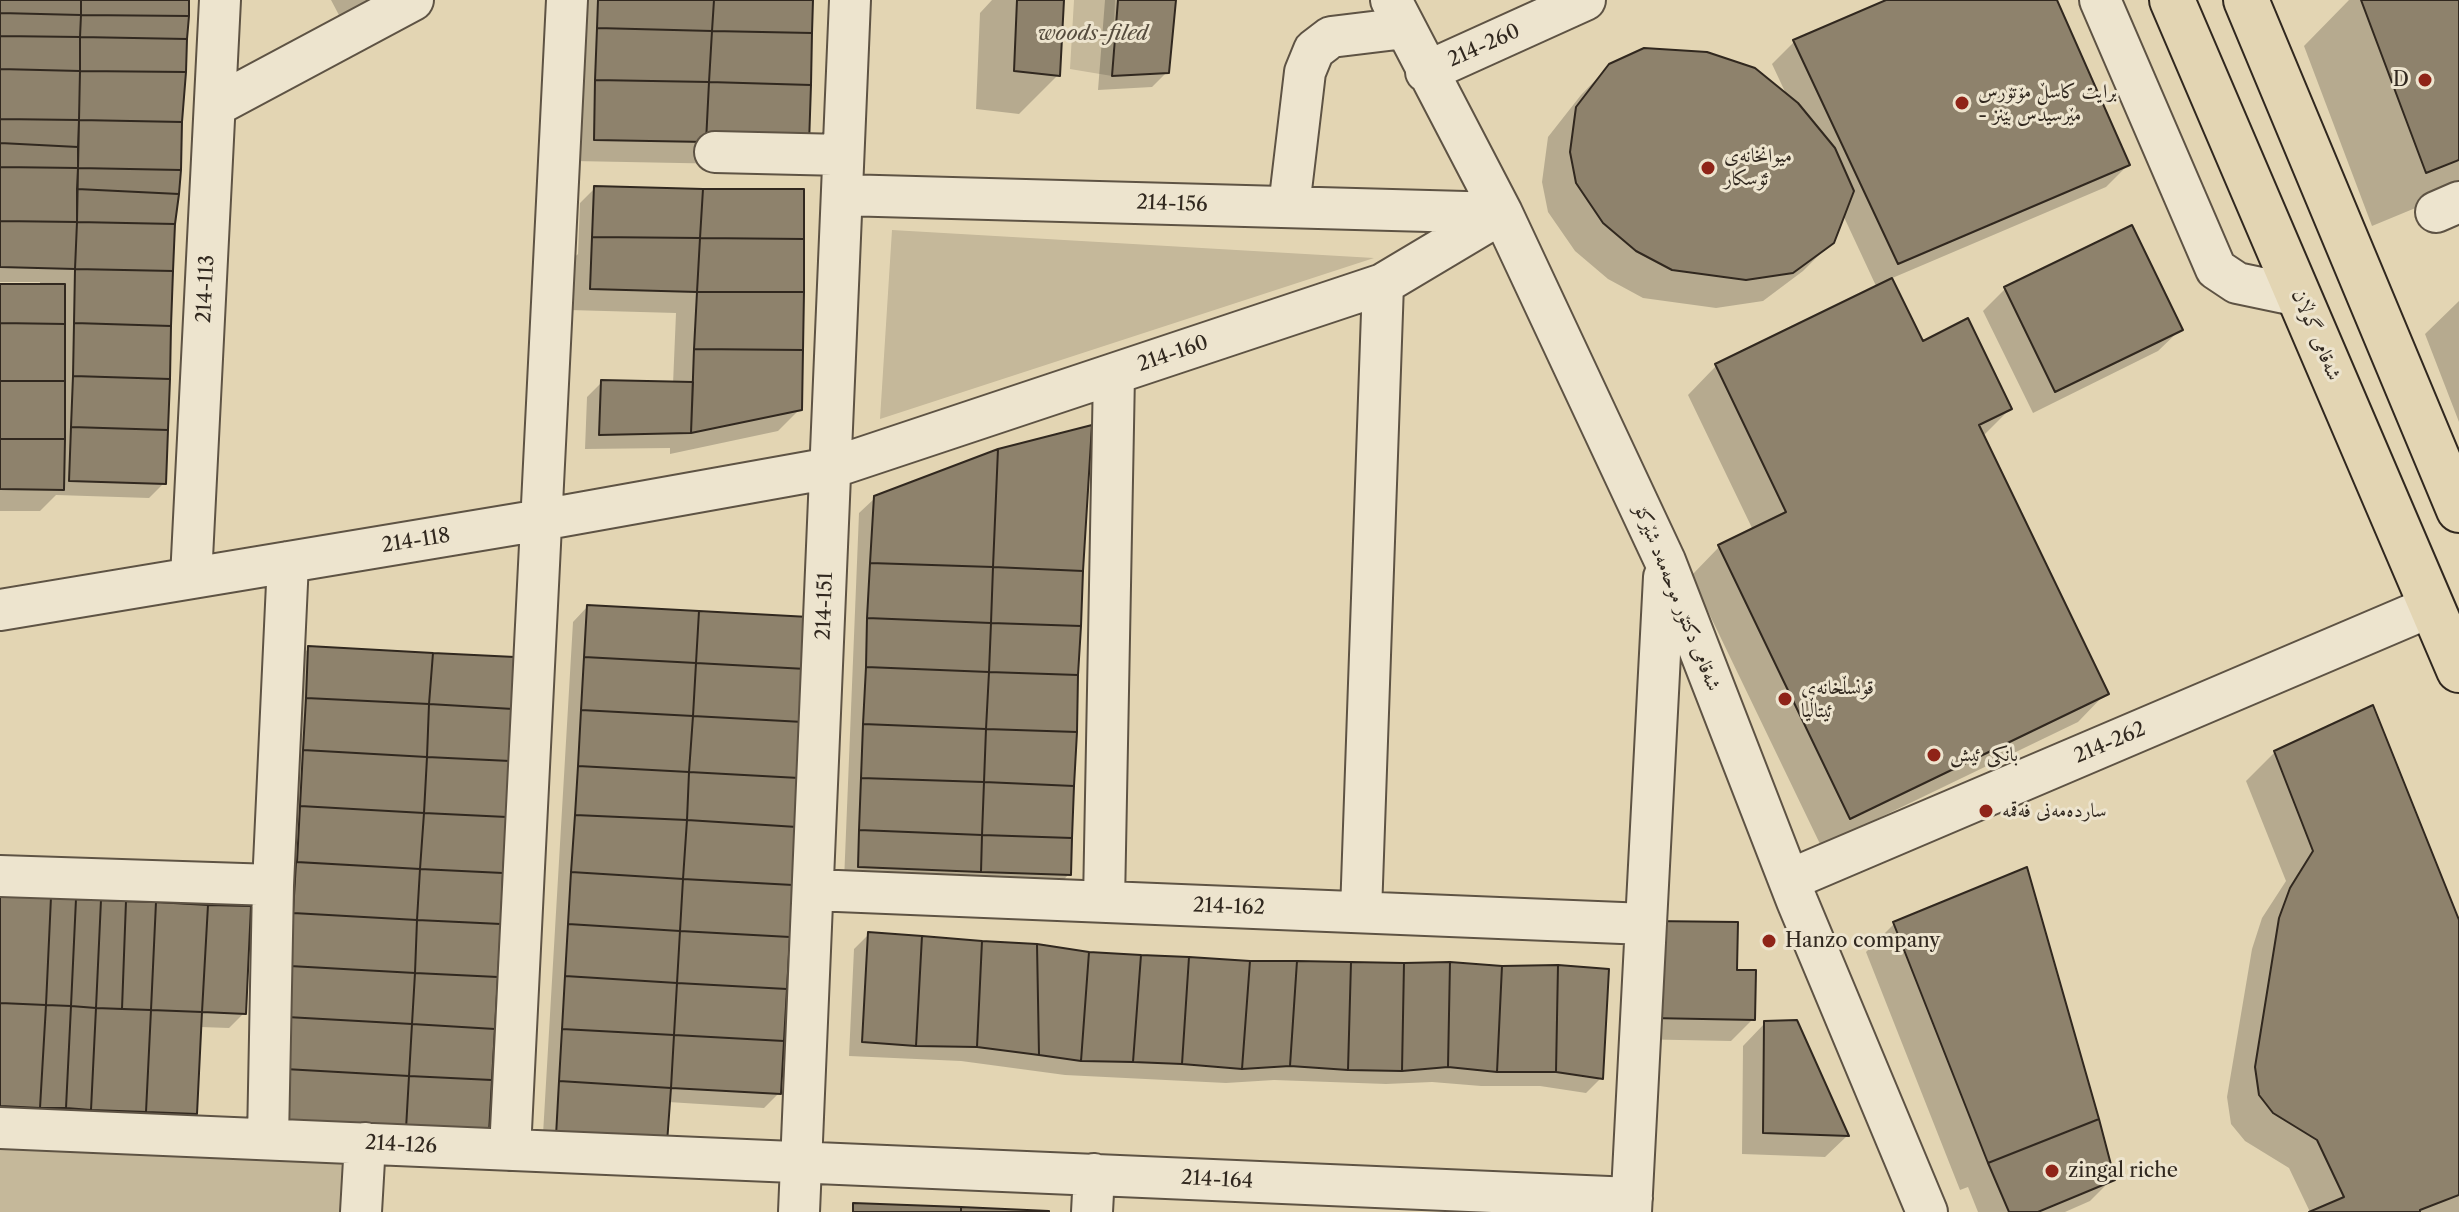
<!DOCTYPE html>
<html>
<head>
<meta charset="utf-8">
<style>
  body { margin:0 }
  canvas { display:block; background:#e3d5b3 }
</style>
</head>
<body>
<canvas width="2459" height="1212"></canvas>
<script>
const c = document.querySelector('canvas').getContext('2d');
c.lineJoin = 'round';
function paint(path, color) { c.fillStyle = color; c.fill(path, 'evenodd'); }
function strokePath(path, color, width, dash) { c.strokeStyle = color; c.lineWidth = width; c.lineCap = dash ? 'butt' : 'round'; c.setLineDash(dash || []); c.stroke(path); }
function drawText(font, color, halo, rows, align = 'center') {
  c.font = font + ' "Libre Caslon Text",Amiri,serif'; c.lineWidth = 6; c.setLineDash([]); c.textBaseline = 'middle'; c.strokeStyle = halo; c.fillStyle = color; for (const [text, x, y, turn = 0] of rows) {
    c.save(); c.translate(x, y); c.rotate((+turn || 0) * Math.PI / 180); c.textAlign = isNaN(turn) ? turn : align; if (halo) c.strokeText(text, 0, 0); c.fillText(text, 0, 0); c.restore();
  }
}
paint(new Path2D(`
  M1074,0H1115L1112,76L1070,69Z
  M892,230L1374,258L880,419Z
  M0,1128L365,1143L361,1212H0Z`), '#c5b89a');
paint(new Path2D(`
  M0,0H187L173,224L164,483L149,498L56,495L40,511H0V286H40V282H0Z
  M331,0H374L340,17Z
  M578,0H811L785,165L573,161Z
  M992,0H1062L1058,75L1019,114L976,109L980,13Z
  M1105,0H1174L1167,72L1152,87L1098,90Z
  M1891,0H2055L2128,165L2106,187L1890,279L1922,344L2010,409L1983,436L2106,693L2078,722L1821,846L1691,576L1719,547L1753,530L1688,395L1716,366L1877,288L1843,215L1832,242L1803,271L1763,301L1716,308L1643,298L1608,279L1575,251L1548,212L1542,182L1548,137L1581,95L1610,65L1788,98L1772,64L1794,42Z
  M2349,0H2459V190L2372,226L2304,46Z
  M595,188L802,191L800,409L778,431L670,454V448L585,449L587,397L602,382L673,384L676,313L569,310L570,261L578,254L580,203Z
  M2005,289L2181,329L2158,351L2033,413L1983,311Z
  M2459,301V422L2425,334Z
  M875,498L1079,625L1069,874L1055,889L844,881L859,513Z
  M587,607L779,1093L764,1108L668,1102L542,1151L573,622Z
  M309,648L513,659L487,1132L268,1136L294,663Z
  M2275,752L2459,926V1212H2310L2289,1168L2245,1141L2231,1124L2227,1097L2252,949L2262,918L2286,881L2246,781Z
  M0,897L244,1013L229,1028L200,1027L195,1114L181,1128L0,1121Z
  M1894,924L2112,1179L2090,1201L2065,1212H1978L1968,1187L1960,1190L1866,952Z
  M869,934L1088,954L1250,963L1601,1078L1586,1093L1540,1086H1481L1432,1082L1386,1084L1274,1080L1226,1083L1065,1075L961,1061L849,1056L854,949Z
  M1630,945L1735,972L1753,1019L1731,1041L1628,1039Z
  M1765,1023L1847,1136L1825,1157L1742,1154L1743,1046Z`), '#0003');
const building = new Path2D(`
  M0,0H81V15L0,13Z
  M81,0H189V16L81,15Z
  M598,0H714L712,31L597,28Z
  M714,0H813L812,33L712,31Z
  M1017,0H1064L1060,76L1014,71Z
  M1118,0H1176L1169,73L1112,76Z
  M1886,0H2057L2130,165L1898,264L1793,40Z
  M2361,0H2459V160L2426,173Z
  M0,13L81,15L80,37L0,36Z
  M81,15L189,16L187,39L80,37Z
  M597,28L712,31L709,82L595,80Z
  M712,31L812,33L811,85L709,82Z
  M0,36L80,37V71L0,69Z
  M80,37L187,39L186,72L80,71Z
  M1644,48L1707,52L1755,68L1798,103L1835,148L1854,191L1834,243L1793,273L1746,280L1672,270L1636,251L1603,223L1576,183L1570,152L1576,107L1609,64Z
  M0,69L80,71L79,120L0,119Z
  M80,71L186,72L182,122L79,120Z
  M595,80L709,82L706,142L594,140Z
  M709,82L811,85L809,144L706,142Z
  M0,119L79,120L78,147L0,143Z
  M79,120L182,122L181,170L78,168Z
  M0,143L78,147V168L0,167Z
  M0,167L78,168L77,222L0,221Z
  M78,168L181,170L179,194L77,189Z
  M594,186L703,189L700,238L592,237Z
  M77,189L179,194L175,224L77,222Z
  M703,189H804V239L700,238Z
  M0,221L77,222L75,269L0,267Z
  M77,222L175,224L173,271L75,269Z
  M2132,225L2183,330L2055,392L2004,287Z
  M592,237L700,238L697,292L590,289Z
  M700,238L804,239V292H697Z
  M75,269L173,271L171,326L74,323Z
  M1892,278L1923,341L1968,318L2012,409L1979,425L2109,694L1850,819L1718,545L1786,512L1715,364Z
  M0,284H65V324L0,323Z
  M697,292H804L803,350L694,349Z
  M0,323L65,324V381H0Z
  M74,323L171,326L170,379L73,376Z
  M694,349L803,350L802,410L691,433Z
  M73,376L170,379L168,430L71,427Z
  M601,380L693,382L691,433L599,435Z
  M0,381H65V439H0Z
  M1092,425L1083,571L993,567L998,449Z
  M71,427L168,430L166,484L69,481Z
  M0,439H65L64,490L0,489Z
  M998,449L993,567L870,563L874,496Z
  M870,563L993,567L991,623L867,618Z
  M993,567L1083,571L1081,626L991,623Z
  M587,605L699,611L696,663L584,657Z
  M699,611L809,617L806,669L696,663Z
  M867,618L991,623L989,672L866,667Z
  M991,623L1081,626L1078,675L989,672Z
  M308,646L433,653L429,704L306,698Z
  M433,653L515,657L513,709L429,704Z
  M584,657L696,663L693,716L581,710Z
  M696,663L806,669L803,722L693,716Z
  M866,667L989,672L986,729L863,724Z
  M989,672L1078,675L1077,732L986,729Z
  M306,698L429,704L427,757L303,750Z
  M429,704L513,709L510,761L427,757Z
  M2373,705L2459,920V1195L2420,1210V1212H2309L2344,1197L2317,1140L2273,1113L2259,1095L2255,1067L2279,918L2290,888L2313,851L2274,751Z
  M581,710L693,716L689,772L578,766Z
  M693,716L803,722L799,778L689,772Z
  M863,724L986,729L984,782L861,778Z
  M986,729L1077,732L1074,786L984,782Z
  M303,750L427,757L424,813L300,806Z
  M427,757L510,761L507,817L424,813Z
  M578,766L689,772L687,820L575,815Z
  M689,772L799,778L797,827L687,820Z
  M861,778L984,782L982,835L859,830Z
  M984,782L1074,786L1072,838L982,835Z
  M300,806L424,813L420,869L297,862Z
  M424,813L507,817L503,873L420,869Z
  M575,815L687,820L683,879L571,872Z
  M687,820L797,827L793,885L683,879Z
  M859,830L982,835L981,872L858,867Z
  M982,835L1072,838L1071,875L981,872Z
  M296,862L420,869L417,920L293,913Z
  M2027,867L2099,1119L1988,1163L1893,922Z
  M420,869L503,873L501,924L417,920Z
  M571,872L683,879L680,931L568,924Z
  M683,879L793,885L790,937L680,931Z
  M0,895L51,897L46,1005L0,1003Z
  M51,897L76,899L71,1006L46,1005Z
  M76,899L101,900L96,1008L71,1006Z
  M101,900L126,901L122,1009L96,1008Z
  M126,901L156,902L151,1010L122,1009Z
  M156,902L208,905L202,1012L151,1010Z
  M208,905L251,906L246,1014L202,1012Z
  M293,913L417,920L415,973L290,966Z
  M417,920L501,924L498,977L415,973Z
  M1651,921L1738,922L1737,970H1756L1755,1020L1650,1018Z
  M568,924L680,931L677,983L565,976Z
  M680,931L790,937L787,989L677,983Z
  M868,932L922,936L916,1046L862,1042Z
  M922,936L982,941L977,1047L916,1046Z
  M982,941L1037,944L1039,1055L977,1047Z
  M1037,944L1089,952L1081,1061L1039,1055Z
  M1089,952L1141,955L1133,1062L1081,1061Z
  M1141,955L1189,957L1182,1064L1133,1062Z
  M1189,957L1250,961L1242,1069L1182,1064Z
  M1250,961H1297L1290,1066L1242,1069Z
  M1297,961L1351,962L1348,1070L1290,1066Z
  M1351,962L1404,963L1402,1071L1348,1070Z
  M1450,962L1448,1067L1402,1071L1404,963Z
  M1450,962L1502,966L1497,1072L1448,1067Z
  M1558,965L1556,1072H1497L1502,966Z
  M1558,965L1609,969L1603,1079L1556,1072Z
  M290,966L415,973L412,1024L287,1017Z
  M415,973L498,977L495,1029L412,1024Z
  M565,976L677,983L674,1035L562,1029Z
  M677,983L787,989L784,1041L674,1035Z
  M0,1003L46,1005L40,1108L0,1106Z
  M46,1005L71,1006L66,1108H40Z
  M71,1006L96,1008L91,1110L66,1108Z
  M96,1008L151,1010L146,1112L91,1110Z
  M151,1010L202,1012L197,1114L146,1112Z
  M287,1017L412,1024L409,1076L285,1069Z
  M1797,1020L1849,1136L1763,1133L1764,1021Z
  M412,1024L495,1029L492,1080L409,1076Z
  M562,1029L674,1035L671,1088L559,1081Z
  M674,1035L784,1041L781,1094L671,1088Z
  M285,1069L409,1076L406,1129L282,1122Z
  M409,1076L492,1080L489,1133L406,1129Z
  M559,1081L671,1088L667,1143L556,1136Z
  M2099,1119L2115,1180L2038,1212H2009L1988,1163Z
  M853,1203L961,1207V1212H853Z
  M961,1207L1049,1211V1212H961Z`);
paint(building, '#8e826c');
strokePath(building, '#31281f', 2);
const minor = new Path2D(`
  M1391,0L1502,213L1665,561L1797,901L1927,1212
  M2100,0L2216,269L2237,283L2299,296
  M1426,72L1585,0
  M215,106L413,0
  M715,152L843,155
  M842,195L1502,213
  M1289,207L1305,72L1314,50L1331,37L1405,28
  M2436,212L2459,202
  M191,578L220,0
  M0,610L541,520L831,468L1383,284L1502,213
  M0,876L273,885
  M1789,880L2432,606
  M813,890L1646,924
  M1104,902L1114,374
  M1361,912L1383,284
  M0,1128L1632,1198
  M268,1139L273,885L288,562
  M510,1150L567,0
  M361,1212L365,1143
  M799,1212L850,0
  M1092,1212L1094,1174
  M1631,1212L1664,577`);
const major = new Path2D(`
  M2172,0L2459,670
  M2246,0L2459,510`);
strokePath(minor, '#5e5344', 44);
strokePath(major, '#31281f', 48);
strokePath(minor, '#ede4ce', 40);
strokePath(major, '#e3d5b3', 44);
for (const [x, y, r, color] of [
  [2425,80,8,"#8f2418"],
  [1962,103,8,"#8f2418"],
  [1708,168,8,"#8f2418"],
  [1785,699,8,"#8f2418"],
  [1934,755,8,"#8f2418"],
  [1986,811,8,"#8f2418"],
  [1769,941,8,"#8f2418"],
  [2052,1171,8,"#8f2418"]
]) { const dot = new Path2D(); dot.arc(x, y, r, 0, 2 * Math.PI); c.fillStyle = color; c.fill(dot); strokePath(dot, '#ede4ce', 3); }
drawText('italic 20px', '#564c3e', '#ede4ce', [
  ["woods-filed",1093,34]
]);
drawText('20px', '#31281f', '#ede4ce', [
  ["214-260",1484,46,-24],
  ["214-156",1172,204,2],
  ["214-113",206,289,-87],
  ["شەقامی گوڵان",2316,335,67],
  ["214-160",1173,354,-19],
  ["214-118",416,541,-9],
  ["شەقامی دکتۆر موحەمەد شێرکۆ",1677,598,68],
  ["214-151",825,606,-88],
  ["214-262",2110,743,-23],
  ["214-162",1229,907,2],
  ["214-126",401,1145,3],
  ["214-164",1217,1180,3]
]);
drawText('20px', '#31281f', '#ede4ce', [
  ["D",2409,80,"right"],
  ["برایت کاسڵ مۆتۆرس",1978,92],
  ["- مێرسیدس بێنز",1978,115],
  ["میوانخانەی",1724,156],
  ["ئۆسکار",1724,179],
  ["قونسڵخانەی",1801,688],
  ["ئیتاڵیا",1801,711],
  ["بانکی ئیش",1950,755],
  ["ساردەمەنی فەقمە",2002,811],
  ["Hanzo company",1785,941],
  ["zingal riche",2068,1171]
], 'left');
</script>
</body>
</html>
